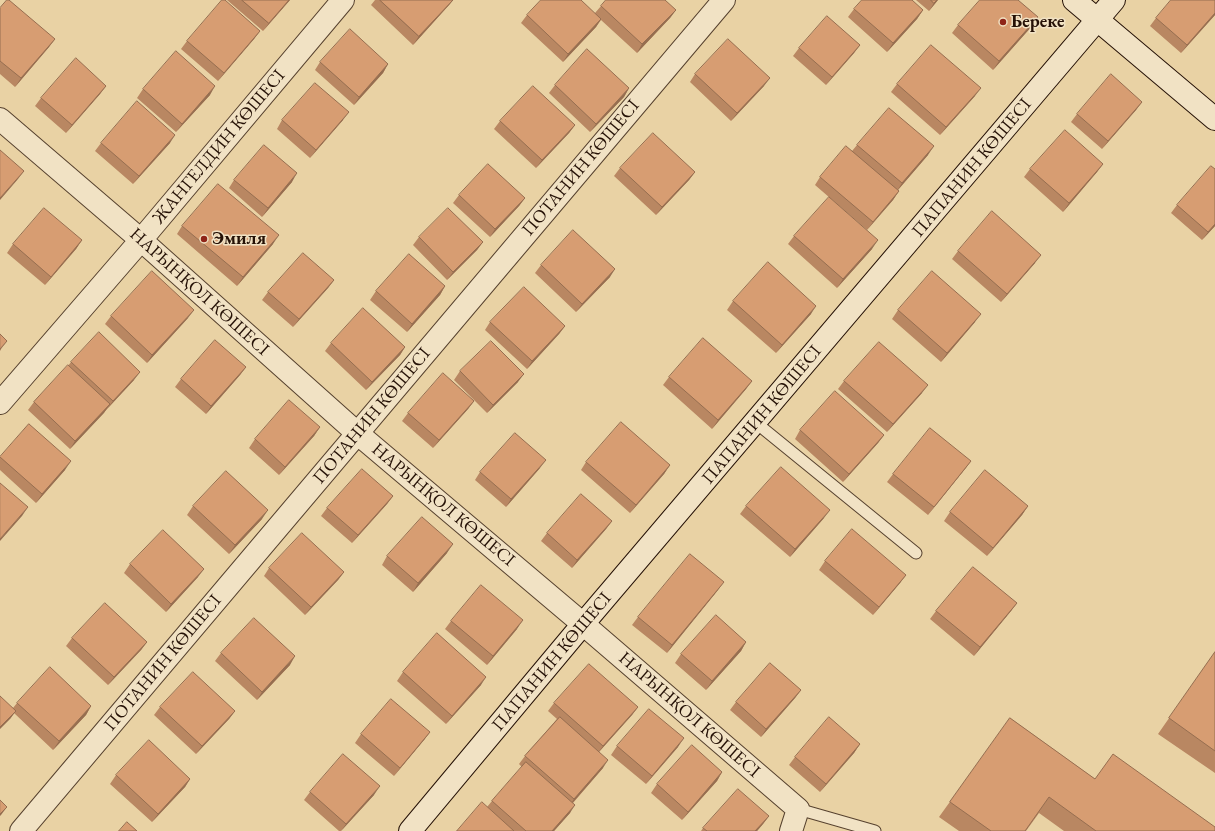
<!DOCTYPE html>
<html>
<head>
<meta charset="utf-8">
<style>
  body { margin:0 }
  canvas { display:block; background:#e9d2a4 }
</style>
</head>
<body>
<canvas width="1215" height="831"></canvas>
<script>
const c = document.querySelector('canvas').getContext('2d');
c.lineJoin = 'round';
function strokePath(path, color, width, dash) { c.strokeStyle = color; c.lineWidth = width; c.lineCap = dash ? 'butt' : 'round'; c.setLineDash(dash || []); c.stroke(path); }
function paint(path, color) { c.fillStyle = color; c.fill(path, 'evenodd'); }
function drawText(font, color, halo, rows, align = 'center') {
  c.font = font + ' "EB Garamond",serif'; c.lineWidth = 3; c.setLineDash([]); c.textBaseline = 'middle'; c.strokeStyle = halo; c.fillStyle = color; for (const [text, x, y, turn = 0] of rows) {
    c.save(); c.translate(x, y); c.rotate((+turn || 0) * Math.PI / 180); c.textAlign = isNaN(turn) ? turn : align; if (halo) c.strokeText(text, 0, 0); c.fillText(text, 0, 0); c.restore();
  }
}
const lane = new Path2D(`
  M755,422L916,553
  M798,809L875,831`);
const street = new Path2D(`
  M0,119L141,240L357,433L583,624L798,809L791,831
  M0,403L141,240L343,0
  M21,831L724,0`);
const secondary = new Path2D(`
  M1074,0L1215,119
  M410,831L583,624L1114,0`);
strokePath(lane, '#56412e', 13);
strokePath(street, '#56412e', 24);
strokePath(secondary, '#251106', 24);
strokePath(lane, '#f1e2c4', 11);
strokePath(street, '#f1e2c4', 22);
strokePath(secondary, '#f1e2c4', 22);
paint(new Path2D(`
  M227,0H290L263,31Z
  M375,0H453L449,5L413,45L371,5Z
  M916,0H938L929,11Z
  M1215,0V15L1181,53L1150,26L1156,18Z
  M601,6L676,10L670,18L637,53L601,20L596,27L563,62L521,23L527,15L595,13Z
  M0,8L55,39L49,47L15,87L0,74Z
  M854,9L923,10L917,19L887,52L848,17Z
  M958,25L1032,26L993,70L952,33Z
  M260,31L254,39L218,81L181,49L187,41Z
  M860,45L854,53L826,85L793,56L799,48Z
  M320,62L388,64L383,73L354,105L315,70Z
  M695,74L764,86L731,121L690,82Z
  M897,84L975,96L940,135L891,92Z
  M555,85L629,88L624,97L590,132L549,93Z
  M106,86L100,94L66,133L35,106L41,98Z
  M143,89L210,95L176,132L137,98Z
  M1142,102L1136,110L1102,149L1071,122L1077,114Z
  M282,120H343L310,158L277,129Z
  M500,121L575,125L569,133L536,168L494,129Z
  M101,143H170L133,184L95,151Z
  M857,145L928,155L898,190L899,191L893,200L867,230L815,185L820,177L852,151Z
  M1103,164L1097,172L1063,212L1024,177L1030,169Z
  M620,168L695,172L689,180L656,215L614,176Z
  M234,180L292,182L262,217L229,188Z
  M459,195L525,198L519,206L490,237L453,203Z
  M1177,205L1215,226L1202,240L1171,213Z
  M182,226L273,244L237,286L177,234Z
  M794,236L872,249L837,288L788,244Z
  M419,237L483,242L477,250L447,280L413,245Z
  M82,240L76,249L45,285L7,253L13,244Z
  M958,251L1035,263L1001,302L952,259Z
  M541,265L610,277L576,312L535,273Z
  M334,280L328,288L293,327L262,300L268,292Z
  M445,286L440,295L407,332L370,300L376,291Z
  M733,301L811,314L776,353L727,310Z
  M898,310L975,322L941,362L892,319Z
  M111,316L188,318L147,363L105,324Z
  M490,322L565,326L559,334L527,369L485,330Z
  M331,343L405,347L400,355L366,390L325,351Z
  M71,362L134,380L70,449L28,410L34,402L68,366Z
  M246,367L240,375L206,414L175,387L181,379Z
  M460,371L518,382L487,413L454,380Z
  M669,377L752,381L746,389L712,429L663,385Z
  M844,381L922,393L887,432L838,389Z
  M474,401L468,409L433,448L402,421L408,413Z
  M29,424L65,470L36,503L0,470V458Z
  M320,427L314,436L279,475L249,448L255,439Z
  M800,430L884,435L878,443L843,482L795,439Z
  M971,461L965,469L928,515L887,482L893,474Z
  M586,462L670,465L664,474L630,513L581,470Z
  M540,468L506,507L475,480L480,472Z
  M393,496L387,504L352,543L321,516L327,508Z
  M193,506L262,519L229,554L187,515Z
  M746,506L824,518L790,557L740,514Z
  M1028,506L1022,515L987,556L944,521L950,512Z
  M612,521L606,529L572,568L541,541L547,533Z
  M447,553L413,592L382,565L387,556Z
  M825,561L906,575L900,583L873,615L819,570Z
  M130,564L198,577L166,612L124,573Z
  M269,568L344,572L338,580L305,615L264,576Z
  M718,590L667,653L632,625L638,617Z
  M1017,603L1011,611L974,656L930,619L936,611Z
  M451,621L517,629L487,665L445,629Z
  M72,638L147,642L141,650L108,685L66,646Z
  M746,642L741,651L706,690L675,663L681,654Z
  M1215,652V773L1158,734Z
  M221,653L290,665L257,700L215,661Z
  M403,672L481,685L446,724L397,681Z
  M801,690L795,698L761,737L730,710L736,702Z
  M17,703L91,706L86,715L53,750L14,713L10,719L13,708Z
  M554,703L638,707L632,715L599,752L603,768L573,803L570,813L554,831H457L487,807L492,801L522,767L519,764L525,756L557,719L548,711Z
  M160,707L235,711L229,719L196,754L154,715Z
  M1010,718L1095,779L1215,831H1064L1039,813L1026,831H959L939,817Z
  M430,732L424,740L394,776L355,743L361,734Z
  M860,744L854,753L820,792L789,765L795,757Z
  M617,746L678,747L646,784L611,755Z
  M722,772L717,781L682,820L651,793L657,784Z
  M116,775L190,779L185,787L152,822L110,784Z
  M310,792L374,795L341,831H339L304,800Z
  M769,816L763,824L757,831H701L703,828Z`), '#b98762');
paint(new Path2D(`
  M289,0H290L263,31L269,23Z
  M453,0L449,5L413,45L419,36Z
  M937,0H938L929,11L934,3Z
  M676,10L670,18L637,53L642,44Z
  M923,10L917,19L887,52L893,43Z
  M1215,13V15L1181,53L1187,45Z
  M1038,17L1032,26L993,70L999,61Z
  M601,19L596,27L563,62L568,54Z
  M260,31L254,39L218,81L224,73Z
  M55,39L49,47L15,87L21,78Z
  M860,45L854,53L826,85L832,77Z
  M388,64L383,73L354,105L359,97Z
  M770,78L764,86L731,121L737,113Z
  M106,86L100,94L66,133L72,125Z
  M215,86L210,95L176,132L182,124Z
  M629,88L624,97L590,132L596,124Z
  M981,88L975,96L940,135L946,127Z
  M1142,102L1136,110L1102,149L1108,141Z
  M349,112L343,120L310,158L316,150Z
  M575,125L569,133L536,168L542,160Z
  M175,135L170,143L133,184L139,176Z
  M934,146L928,155L897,191L902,183Z
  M1103,164L1097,172L1063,212L1069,203Z
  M24,171L18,179L0,200V198Z
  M695,172L689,180L656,215L662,207Z
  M297,173L292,182L262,217L268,208Z
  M899,191L893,200L867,230L873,222Z
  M525,198L519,206L490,237L495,229Z
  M1215,224V226L1202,240L1208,232Z
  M279,235L273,244L237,286L243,277Z
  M82,240L76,249L45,285L51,277Z
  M878,240L872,249L837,288L843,279Z
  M483,242L477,250L447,280L453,272Z
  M1041,255L1035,263L1001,302L1007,294Z
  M615,269L610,277L576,312L582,304Z
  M334,280L328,288L293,327L299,319Z
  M445,286L440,295L407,332L412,324Z
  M816,306L811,314L776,353L782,345Z
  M194,310L188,318L147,363L152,355Z
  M981,314L975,322L941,362L947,353Z
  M565,326L559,334L527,369L532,361Z
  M7,341L1,349L0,351V349Z
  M405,347L400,355L366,390L372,382Z
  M246,367L240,375L206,414L211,406Z
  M140,372L134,380L107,409L113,401Z
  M524,374L518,382L487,413L493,405Z
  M752,381L746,389L712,429L718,420Z
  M928,385L922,393L887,432L893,424Z
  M474,401L468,409L433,448L439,440Z
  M110,404L104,413L70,449L75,441Z
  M320,427L314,436L279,475L285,467Z
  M884,435L878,443L843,482L849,474Z
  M546,460L540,468L506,507L511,499Z
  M71,461L65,470L36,503L42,494Z
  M971,461L965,469L928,515L934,507Z
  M670,465L664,474L630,513L636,505Z
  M393,496L387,504L352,543L358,535Z
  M1028,506L1022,515L987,556L993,548Z
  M28,507L22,516L0,541V539Z
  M268,510L262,519L229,554L235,545Z
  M830,510L824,518L790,557L795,549Z
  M612,521L606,529L572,568L577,560Z
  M453,544L447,553L413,592L418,583Z
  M204,569L198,577L166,612L171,604Z
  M344,572L338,580L305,615L311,607Z
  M906,575L900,583L873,615L879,607Z
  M724,582L718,590L667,653L672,645Z
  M1017,603L1011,611L974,656L980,647Z
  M523,620L517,629L487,665L493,656Z
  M147,642L141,650L108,685L114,677Z
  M746,642L741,651L706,690L712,681Z
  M295,656L290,665L257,700L262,692Z
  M486,677L481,685L446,724L452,716Z
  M801,690L795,698L761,737L766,729Z
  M91,706L86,715L53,750L59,741Z
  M638,707L632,715L597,754L603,746Z
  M16,711L10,719L0,729V727Z
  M235,711L229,719L196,754L202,746Z
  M430,732L424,740L394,776L400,768Z
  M684,738L678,747L646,784L652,776Z
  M860,744L854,753L820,792L826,784Z
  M608,760L603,768L568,808L574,799Z
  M722,772L717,781L682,820L688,812Z
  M190,779L185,787L152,822L158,814Z
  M380,786L374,795L341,831L346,824Z
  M575,805L570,813L554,831H552Z
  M7,807L1,815L0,816V814Z
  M769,816L763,824L757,831H755Z`), '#966e50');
const building = new Path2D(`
  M7,0H9L55,39L21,78L0,61V8Z
  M222,0H225L260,31L224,73L187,41Z
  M242,0H289L269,23Z
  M380,0H453L419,36Z
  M541,0H581L601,19L568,54L527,15Z
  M606,0H665L676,10L642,44L601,6Z
  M862,0H912L923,10L893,43L854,9Z
  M931,0H937L934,3Z
  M980,0H1018L1038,17L999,61L958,25Z
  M1171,0H1215V13L1187,45L1156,18Z
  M827,16L860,45L832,77L799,48Z
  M350,29L388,64L359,97L320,62Z
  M728,39L770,78L737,113L695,74Z
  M931,45L981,88L946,127L897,84Z
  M587,49L629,88L596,124L555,85Z
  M176,51L215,86L182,124L143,89Z
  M76,58L106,86L72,125L41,98Z
  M1111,74L1142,102L1108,141L1077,114Z
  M315,83L349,112L316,150L282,120Z
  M533,86L575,125L542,160L500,121Z
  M137,101L175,135L139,176L101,143Z
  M889,108L934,146L902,183L857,145Z
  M1065,130L1103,164L1069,203L1030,169Z
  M653,133L695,172L662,207L620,168Z
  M264,145L297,173L268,208L234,180Z
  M846,146L899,191L873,222L820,177Z
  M0,150L24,171L0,198Z
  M488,164L525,198L495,229L459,195Z
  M1211,166L1215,169V224L1208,232L1177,205Z
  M218,184L279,235L243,277L182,226Z
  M829,197L878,240L843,279L794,236Z
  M44,208L82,240L51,277L13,244Z
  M448,208L483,242L453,272L419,237Z
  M992,211L1041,255L1007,294L958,251Z
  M573,230L615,269L582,304L541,265Z
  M303,253L334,280L299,319L268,292Z
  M409,254L445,286L412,324L376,291Z
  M768,262L816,306L782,345L733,301Z
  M152,271L194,310L152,355L111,316Z
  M932,271L981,314L947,353L898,310Z
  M524,287L565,326L532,361L490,322Z
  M363,308L405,347L372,382L331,343Z
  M99,332L140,372L113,401L71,362Z
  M0,334L7,341L0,349Z
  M703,338L752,381L718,420L669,377Z
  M215,340L246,367L211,406L181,379Z
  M491,341L524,374L493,405L460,371Z
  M879,342L928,385L893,424L844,381Z
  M68,365L110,404L75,441L34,402Z
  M443,373L474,401L439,440L408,413Z
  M835,391L884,435L849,474L800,430Z
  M289,400L320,427L285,467L255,439Z
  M621,422L670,465L636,505L586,462Z
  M29,424L71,461L42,494L0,457Z
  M930,428L971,461L934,507L893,474Z
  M515,433L546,460L511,499L480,472Z
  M781,467L830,510L795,549L746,506Z
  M362,469L393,496L358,535L327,508Z
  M985,470L1028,506L993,548L950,512Z
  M226,471L268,510L235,545L193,506Z
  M0,483L28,507L0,539Z
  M581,494L612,521L577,560L547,533Z
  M422,517L453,544L418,583L387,556Z
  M852,529L906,575L879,607L825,561Z
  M163,530L204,569L171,604L130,564Z
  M302,533L344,572L311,607L269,568Z
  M690,554L724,582L672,645L638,617Z
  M973,567L1017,603L980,647L936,611Z
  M481,585L523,620L493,656L451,621Z
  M105,603L147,642L114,677L72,638Z
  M716,615L746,642L712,681L681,654Z
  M254,618L295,656L262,692L221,653Z
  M437,633L486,677L452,716L403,672Z
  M1215,652V751L1169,718Z
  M770,663L801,690L766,729L736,702Z
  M589,664L638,707L603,746L554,703Z
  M50,667L91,706L59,741L17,703Z
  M193,672L235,711L202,746L160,707Z
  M0,696L16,711L0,727Z
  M391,699L430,732L400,768L361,734Z
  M649,709L684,738L652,776L617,746Z
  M560,717L608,760L574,799L525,756Z
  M829,717L860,744L826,784L795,757Z
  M1010,718L1095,779L1113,754L1215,827V831H1096L1049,797L1025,831H991L950,802Z
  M149,740L190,779L158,814L116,775Z
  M692,745L722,772L688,812L657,784Z
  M343,754L380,786L346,824L310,792Z
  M526,762L575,805L552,831H526L492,801Z
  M738,789L769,816L755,831H707L703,828Z
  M0,800L7,807L0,814Z
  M482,802L514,831H457Z
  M127,822L137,831H119Z`);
paint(building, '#d79d72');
strokePath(building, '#966e50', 1);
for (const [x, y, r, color] of [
  [1003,22,4,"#8f2418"],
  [204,239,4,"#8f2418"]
]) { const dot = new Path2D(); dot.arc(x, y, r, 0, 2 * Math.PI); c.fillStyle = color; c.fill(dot); strokePath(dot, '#f1e2c4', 1.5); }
drawText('bold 18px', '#251106', '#f1e2c4', [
  ["Береке",1011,22],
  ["Эмиля",212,239]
], 'left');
drawText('18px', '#251106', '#f1e2c4', [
  ["ЖАНГЕЛДИН КӨШЕСІ",219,147,-50],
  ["ПОТАНИН КӨШЕСІ",581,168,-50],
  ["ПАПАНИН КӨШЕСІ",972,168,-50],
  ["НАРЫНҚОЛ КӨШЕСІ",199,292,42],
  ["ПАПАНИН КӨШЕСІ",762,415,-50],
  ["ПОТАНИН КӨШЕСІ",372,416,-50],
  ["НАРЫНҚОЛ КӨШЕСІ",443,505,40],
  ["ПАПАНИН КӨШЕСІ",552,662,-50],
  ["ПОТАНИН КӨШЕСІ",163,663,-50],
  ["НАРЫНҚОЛ КӨШЕСІ",689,715,41]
]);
</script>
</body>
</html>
